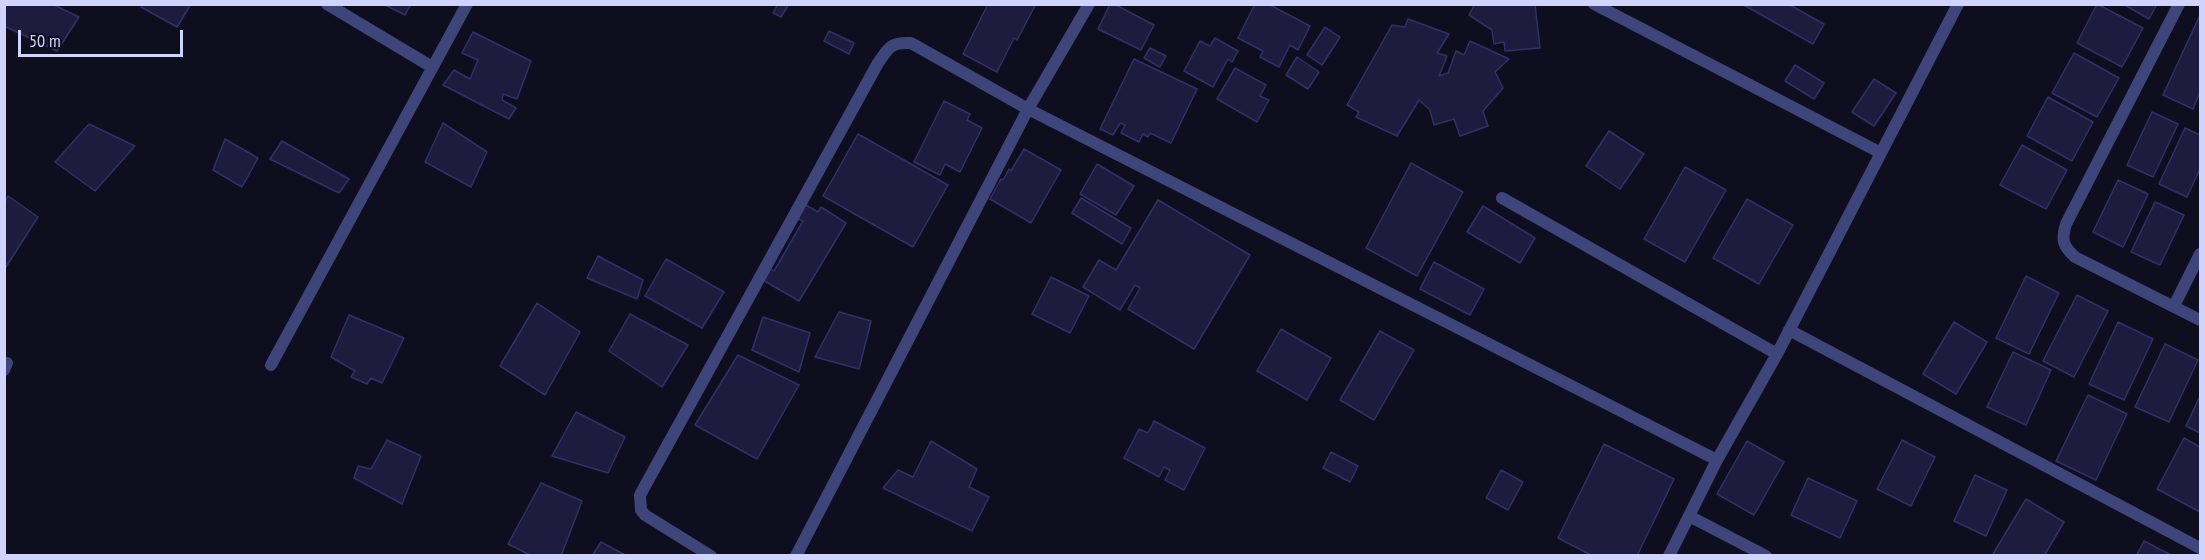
<!DOCTYPE html>
<html>
<head>
<meta charset="utf-8">
<style>
  body { margin:0 }
  #map { position:relative; width:2205px; height:560px; overflow:hidden; background:#0e0e1f; font-family:"PT Sans Narrow",sans-serif }
  canvas { display:block }
  .frame { position:absolute; inset:0; border:6px solid #d0d3fb; pointer-events:none }
  .scale { position:absolute; left:18px; top:30px; width:165px; height:27px; box-sizing:border-box; border:3px solid #d0d3fb; border-top:0; padding-left:8px; font-size:18px; line-height:21px; white-space:nowrap; color:#d0d3fb; -webkit-text-stroke:4px #0e0e1f; paint-order:stroke }
</style>
</head>
<body>
<div id="map">
<canvas width="2205" height="560"></canvas>
<div class="frame"></div>
<div class="scale">50 m</div>
</div>
<script>
const c = document.querySelector('canvas').getContext('2d');
c.lineJoin = 'round';
function paint(path, color) { c.fillStyle = color; c.fill(path, 'evenodd'); }
function strokePath(path, color, width, dash) { c.strokeStyle = color; c.lineWidth = width; c.lineCap = dash ? 'butt' : 'round'; c.setLineDash(dash || []); c.stroke(path); }
const building = new Path2D(`
  M4,4H52L79,17L57,51L4,26Z
  M143,4H191L177,27L141,7Z
  M383,4H411L405,15Z
  M778,4H789L781,17L773,13Z
  M988,4H1036L1017,40L1014,38L997,72L963,54Z
  M1110,4H1114L1154,25L1141,50L1098,29Z
  M1255,4H1268L1310,26L1298,50L1290,45L1279,67L1260,57L1263,51L1238,38Z
  M1475,4H1535L1540,48L1505,51L1504,42L1494,44L1492,30L1469,15Z
  M1742,4H1788L1824,24L1813,44Z
  M2097,4L2143,28L2122,67L2077,43Z
  M2123,4H2157L2149,19Z
  M2200,15V92L2193,109L2163,95Z
  M1408,19L1449,34L1437,53L1447,56L1439,76L1448,73L1456,51L1464,55L1470,41L1509,59L1495,72L1503,88L1483,111L1488,126L1460,136L1454,119L1434,125L1430,110L1419,100L1397,136L1356,117L1359,112L1347,105L1392,25L1405,27Z
  M1325,27L1340,37L1322,65L1307,55Z
  M829,31L854,43L849,54L824,41Z
  M473,32L531,61L517,99L503,94L502,100L516,108L509,119L443,85L454,70L470,79L478,60L462,53Z
  M1215,38L1238,51L1232,62L1228,59L1213,87L1184,71L1200,41L1210,46Z
  M1150,48L1166,56L1160,67L1144,58Z
  M2074,53L2119,78L2097,117L2052,93Z
  M1297,57L1319,72L1308,89L1286,75Z
  M1134,59L1197,89L1171,143L1150,133L1148,137L1143,134L1139,142L1121,133L1125,125L1120,123L1113,135L1100,129Z
  M1795,65L1824,83L1814,99L1785,81Z
  M1235,68L1266,85L1260,96L1269,100L1257,122L1217,99Z
  M1874,79L1896,93L1874,126L1852,112Z
  M2048,97L2093,122L2072,161L2027,136Z
  M944,101L970,114L967,120L982,128L960,172L945,164L940,175L914,162Z
  M2152,112L2178,124L2153,177L2127,165Z
  M443,123L487,152L471,187L425,162Z
  M89,124L135,146L95,191L55,162Z
  M2185,128L2200,135V169L2187,197L2159,184Z
  M1609,131L1644,154L1620,189L1586,166Z
  M858,134L948,185L913,247L823,196Z
  M225,139L258,158L242,187L213,170Z
  M282,141L349,179L339,193L270,159Z
  M2022,145L2067,170L2046,209L2000,185Z
  M1024,149L1061,170L1031,223L990,199L1001,179L1003,180L1009,169L1011,171Z
  M1411,163L1463,192L1417,276L1366,248Z
  M1097,164L1134,186L1116,215L1080,194Z
  M1685,167L1726,190L1685,262L1644,239Z
  M2118,180L2148,194L2123,247L2093,232Z
  M8,196L38,217L4,270V204Z
  M1081,198L1131,228L1122,244L1072,213Z
  M1747,199L1793,225L1759,284L1713,258Z
  M1158,200L1250,255L1194,349L1128,309L1140,288L1135,285L1120,310L1083,287L1099,260L1116,270Z
  M2155,202L2184,215L2160,265L2131,252Z
  M804,204L818,212L821,207L846,223L799,301L761,279L768,267L774,271L803,221L796,218Z
  M1483,206L1535,238L1520,263L1467,232Z
  M598,256L643,280L637,299L587,278Z
  M666,259L724,292L702,328L645,296Z
  M1434,262L1484,289L1470,315L1420,289Z
  M2026,276L2059,293L2029,354L1996,338Z
  M1051,277L1089,296L1070,333L1032,314Z
  M2077,295L2108,311L2074,377L2043,361Z
  M537,303L580,332L545,395L500,366Z
  M839,312L871,321L859,369L815,357Z
  M630,314L688,345L662,387L609,351Z
  M349,315L404,338L382,383L371,378L367,384L351,377L355,371L331,357Z
  M763,317L810,333L799,372L752,350Z
  M1954,322L1987,342L1956,394L1923,374Z
  M2118,322L2153,339L2124,400L2089,384Z
  M1281,329L1331,358L1307,400L1257,371Z
  M1380,331L1414,350L1374,420L1340,400Z
  M2165,344L2198,360L2169,422L2135,407Z
  M2013,352L2051,370L2026,425L1987,407Z
  M738,355L799,385L757,459L695,425Z
  M2088,395L2127,414L2096,480L2056,461Z
  M2200,396V433L2186,426Z
  M576,412L625,437L608,473L552,456Z
  M1154,421L1205,448L1184,490L1165,480L1170,470L1164,467L1159,477L1124,458L1139,429L1148,433Z
  M2184,438L2200,447V512L2157,489Z
  M387,440L421,456L402,504L354,478L358,466L371,469Z
  M1902,440L1935,457L1911,506L1877,489Z
  M931,441L977,469L969,487L989,497L972,531L883,488L898,470L913,477Z
  M1747,441L1784,462L1754,515L1717,494Z
  M1604,444L1674,479L1637,556H1593L1558,538Z
  M1331,452L1358,466L1350,482L1323,468Z
  M1501,470L1523,482L1508,510L1486,498Z
  M1975,475L2007,490L1986,536L1954,521Z
  M1808,478L1857,501L1840,538L1791,515Z
  M541,483L582,501L561,556H532L508,544Z
  M2026,499L2064,522L2044,556H1995L1993,554Z
  M2144,541L2173,556H2136Z
  M601,542L627,556H592Z`);
paint(building, '#1d1c3e');
strokePath(building, '#323068', 1.5);
strokePath(new Path2D(`
  M327,4L432,67
  M1594,4L1881,153
  M2179,4L2066,224C2061,240 2063,246 2075,257L2200,320
  M1502,198L1777,354
  M2174,306L2200,254
  M1789,330L2200,548
  M271,365L467,4
  M4,370L7,363
  M1689,516L1766,556
  M711,556L645,515L641,510L640,495L878,63C889,47 891,42 911,43L1028,109L1717,460
  M796,556L1028,109L1089,4
  M1669,556L1717,460L1777,354L1958,4`), '#3d457a', 12);
</script>
</body>
</html>
